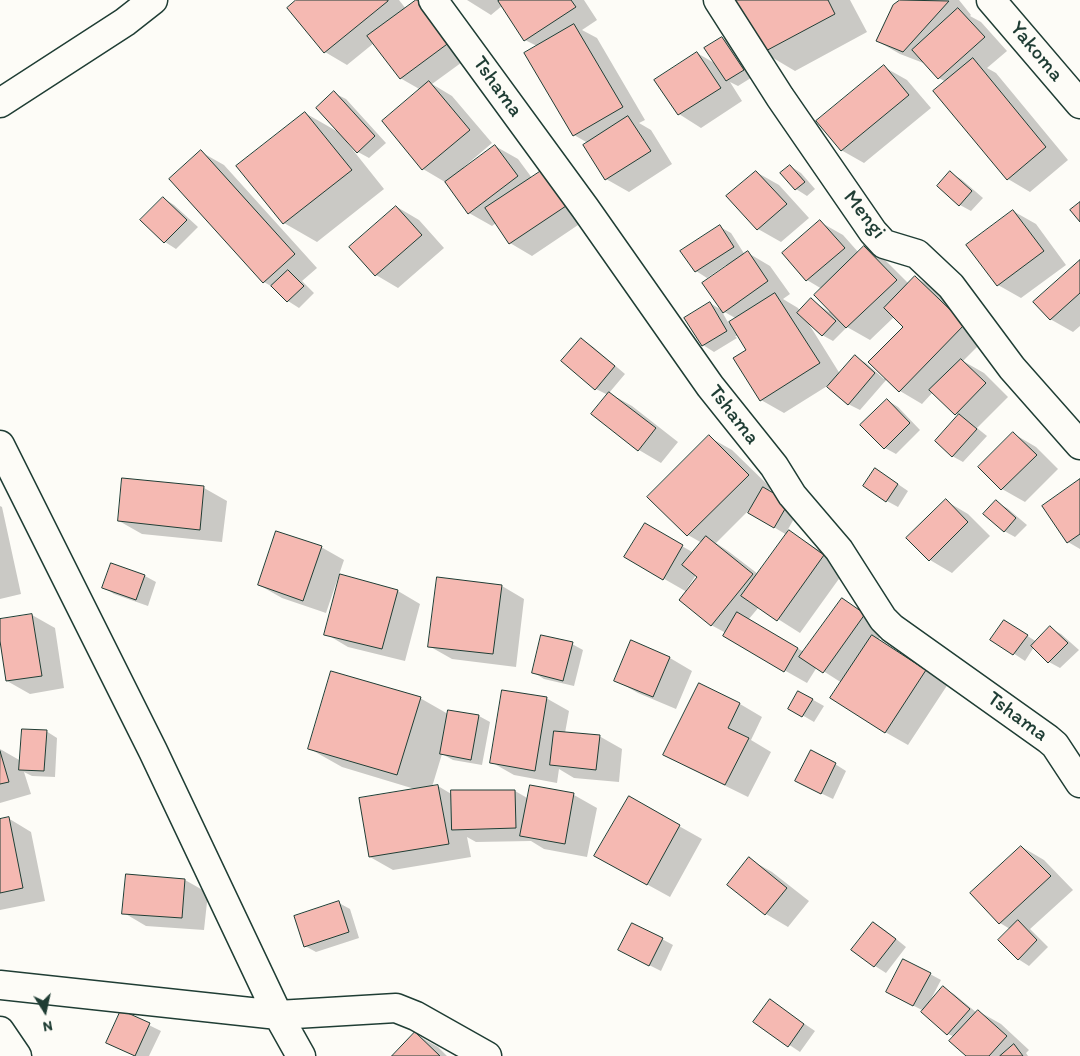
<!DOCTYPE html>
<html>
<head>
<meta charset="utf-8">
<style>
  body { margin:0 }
  #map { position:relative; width:1080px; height:1056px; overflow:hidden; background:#fdfcf7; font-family:Itim,sans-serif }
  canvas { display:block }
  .north { position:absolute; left:20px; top:986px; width:50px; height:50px; -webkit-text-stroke:4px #fdfcf7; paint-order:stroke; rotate:170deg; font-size:14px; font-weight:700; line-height:20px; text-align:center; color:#1f3d34 }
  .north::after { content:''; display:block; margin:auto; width:18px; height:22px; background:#1f3d34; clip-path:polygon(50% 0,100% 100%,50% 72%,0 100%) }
</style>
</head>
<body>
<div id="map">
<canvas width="1080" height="1056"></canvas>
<div class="north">N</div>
</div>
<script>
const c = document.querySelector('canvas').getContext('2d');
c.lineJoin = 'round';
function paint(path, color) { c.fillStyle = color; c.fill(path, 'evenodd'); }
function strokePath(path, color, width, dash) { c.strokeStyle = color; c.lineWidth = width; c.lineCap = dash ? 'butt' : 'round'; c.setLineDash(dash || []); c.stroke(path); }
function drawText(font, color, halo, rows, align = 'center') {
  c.font = font + ' Itim,sans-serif'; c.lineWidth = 5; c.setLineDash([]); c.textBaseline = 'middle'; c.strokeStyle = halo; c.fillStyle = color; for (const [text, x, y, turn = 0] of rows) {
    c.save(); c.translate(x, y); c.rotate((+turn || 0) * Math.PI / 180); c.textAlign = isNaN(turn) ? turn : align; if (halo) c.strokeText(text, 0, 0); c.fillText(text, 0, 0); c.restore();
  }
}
paint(new Path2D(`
  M298,0H399L406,9L418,0L476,52L432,84L452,96L492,143L464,167L465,168L495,146L518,159L532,178L541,172L587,219L532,256L510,243L496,223L492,226L469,213L445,182L423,169L421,90L400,78L374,43L347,65L325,52Z
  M467,0H584L597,20L582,30L597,38L645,120L639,123L651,130L672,164L629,192L606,179L584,145L588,143L574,135L537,46L525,40L503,5L491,15Z
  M735,0H850L867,32L795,71L763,52Z
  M902,0H959L971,15L970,16L981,22L1007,51L987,68L996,73L1068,160L1030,192L1008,179L946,82L939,78L926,64L900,54L877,41L894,6Z
  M722,38L733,45L754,76L738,86L730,82L742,101L701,128L679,114L656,80L697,53L716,64Z
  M884,67L907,80L931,108L864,163L841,150Z
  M334,93L346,99L386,143L369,158L358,152L346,139L345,140L384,189L317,242L284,223L238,166L305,113L340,133Z
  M201,152L224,165L317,268L302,281L314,293L299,308L288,301L276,289L264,282Z
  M790,166L801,173L815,189L807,196L796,189Z
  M756,172L779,185L809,218L781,242L758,229Z
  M950,173L961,179L983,198L971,211L960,205L939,186Z
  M163,198L174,205L198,227L176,249L165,242L142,220Z
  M397,207L419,220L444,248L398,288L376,275Z
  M1013,211L1036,224L1066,265L1021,298L998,285L968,245Z
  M820,222L843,235L859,253L864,248L886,261L909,284L915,277L937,290L987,337L963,361L984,373L1008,397L977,428L987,436L963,462L952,456L959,416L933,392L922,404L900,391L887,379L860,410L848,404L832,383L784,413L761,400L748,350L739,336H735L737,338L714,352L703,345L710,303L723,311L727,267L726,265L707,278L696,271L720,227L731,233L745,255L748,253L770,266L790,294L783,299L798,308L800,311L811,299L829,312L831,310L822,289L807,280L783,253ZM721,310L737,319L729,324ZM894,317L904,327L884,379L866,363L855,357L840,374L807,321L822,335L833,341L847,327L870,340Z
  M1080,262V326L1073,332L1050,319Z
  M581,339L592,346L625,374L609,393L632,406L678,442L661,463L639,450L608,395L596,389Z
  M887,400L898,407L920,430L896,454L885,448Z
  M1014,434L1036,447L1058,469L1025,502L1002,489L980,467Z
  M709,437L732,450L771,488L768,491L799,510L787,531L811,545L846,569L800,633L759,607L748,620L804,652L842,600L887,628L878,640L948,684L908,745L885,732L842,683L817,667L807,683L724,636L726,633L711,625L687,592L626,557L645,525L694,553L702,543L688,535L649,497ZM753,506L750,513L787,535L758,574L728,551L716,543ZM696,575L699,577L688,591L686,590Z
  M886,476L908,491L898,507L887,501Z
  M123,479L204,488L227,501L222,542L142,534L119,521Z
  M1080,481V549L1068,542Z
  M946,501L968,514L990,536L952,573L930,560Z
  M996,502L1007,508L1027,525L1015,537L1004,531Z
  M0,506L2,507L21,594L0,599Z
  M321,547L344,560L326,613L282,598L259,585Z
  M145,576L156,582L148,606L114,594L103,587Z
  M502,586L524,599L516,667L452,659L429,646Z
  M398,591L420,604L405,661L348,647L326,634Z
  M32,615L55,628L64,688L30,694L7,681L0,633V621Z
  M1015,628L1037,642L1050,628L1061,634L1079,650L1060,668L1049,662L1034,647L1025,661L992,639Z
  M631,642L670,658L692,671L676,709L638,693L615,680Z
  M572,644L583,650L574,686L544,679L533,672Z
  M699,685L740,704L762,717L751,740L771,752L748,797L687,767L665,754Z
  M799,692L824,706L814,722L790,708Z
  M420,698L448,714L479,716L490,722L482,765L453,760L442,754L432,787L438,786L453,795V792L515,791L529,799L531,787L574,795L597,808L587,857L544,849L531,841L476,842L467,837L471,857L393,870L370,857L418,790L342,767L310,749Z
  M546,698L569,711L565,733L599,736L622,749L619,782L574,778L559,769L557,783L514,775L491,762Z
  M46,731L57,738L55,777L32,776L24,772L31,794L0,803V749L21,761Z
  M835,764L846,771L833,799L808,787Z
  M629,798L702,839L670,897L619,869Z
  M8,818L31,832L45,901L0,910V820Z
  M1022,847L1044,860L1073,890L1030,929L1048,947L1029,966L1018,959L1010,929L1000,923L972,893Z
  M749,859L772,872L809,901L788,927L766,914Z
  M127,876L185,880L208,893L204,930L146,926L124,913Z
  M339,903L350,909L359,938L316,952L305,946Z
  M874,923L885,930L906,947L886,973L875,966Z
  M662,939L673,945L661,971L631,956Z
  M930,974L941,980L930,1001L943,988L954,994L977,1013L978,1011L1001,1024L1029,1050L1026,1053L1028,1056H967L955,1037L948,1034L924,1011L898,998Z
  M771,1001L815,1031L800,1052L755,1022Z
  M122,1012L161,1031L149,1056H135L118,1048Z
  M415,1034L438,1047L447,1056H393Z`), '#0003');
const building = new Path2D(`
  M296,0H388V1L324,53L287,8Z
  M416,0H425L454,39L400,79L367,36Z
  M500,0H571L576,7L524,41L498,1Z
  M733,0H828L835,14L762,53Z
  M900,0L949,1L903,52L876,41L893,5Z
  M958,8L985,37L938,79L912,50Z
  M574,24L623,107L573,136L524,53Z
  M722,37L744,70L726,81L704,48Z
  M697,52L721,88L678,115L654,80Z
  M973,58L1046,147L1007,180L933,91Z
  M884,65L909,95L841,151L816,121Z
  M429,81L470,130L422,170L382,121Z
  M334,91L375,136L357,153L316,108Z
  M305,112L352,170L283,224L236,166Z
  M628,116L651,151L605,180L583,145Z
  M495,145L518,176L468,214L445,182Z
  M201,150L295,254L263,283L169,179Z
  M790,165L805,182L795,190L780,173Z
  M541,171L566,206L509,244L485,208Z
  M756,171L787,204L757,230L726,196Z
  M950,171L972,191L959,206L937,186Z
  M163,197L187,220L164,243L140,220Z
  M1080,202V222L1070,210Z
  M396,206L422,235L375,276L349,247Z
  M1013,210L1044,251L997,286L966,245Z
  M820,220L845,248L806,281L782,253Z
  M720,225L734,247L695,272L680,251Z
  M864,246L897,280L846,328L814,295Z
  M748,251L768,281L723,313L702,283Z
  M1080,260V293L1050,320L1033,302Z
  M288,270L304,286L287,302L271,286Z
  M915,276L965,324L899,392L868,362L903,327L884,308Z
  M775,293L820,363L760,401L733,358L746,350L729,322Z
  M811,298L836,321L822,336L797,313Z
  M710,302L727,331L702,346L684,318Z
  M581,338L615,366L595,390L561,361Z
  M855,355L875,373L848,405L827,387Z
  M961,359L986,383L955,415L929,390Z
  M609,392L656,428L638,451L591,414Z
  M887,399L910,423L884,449L860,425Z
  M959,414L977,429L952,457L935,441Z
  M1013,432L1037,455L1001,490L978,467Z
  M709,435L749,475L687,536L647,497Z
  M875,468L898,484L886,502L863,486Z
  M122,478L204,486L200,530L118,521Z
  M1080,479V534L1067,543L1042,506Z
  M763,487L789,502L774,528L748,513Z
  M946,499L968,522L929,561L906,538Z
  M996,500L1016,518L1004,532L983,514Z
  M645,523L683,545L663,580L624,557Z
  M789,530L824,555L777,621L741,596Z
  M276,531L322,546L303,601L258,585Z
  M706,536L753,574L711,626L679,600L697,577L682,565Z
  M111,563L145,575L136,600L102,588Z
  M340,574L398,590L382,649L324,635Z
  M437,577L502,585L493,654L428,647Z
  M842,598L865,614L823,673L799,657Z
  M737,612L798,648L784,672L723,636Z
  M32,614L42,676L6,681L0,641V619Z
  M1004,620L1028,635L1013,655L990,640Z
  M1050,626L1068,643L1048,663L1031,646Z
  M541,635L573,642L563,681L532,673Z
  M872,635L926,670L885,733L830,698Z
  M631,640L670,657L653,697L614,681Z
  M331,671L421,697L397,775L308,749Z
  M699,683L740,703L728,728L749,738L725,785L663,755Z
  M502,690L547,697L535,771L490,763Z
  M798,691L813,699L802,717L788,709Z
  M448,710L479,715L471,760L440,754Z
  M22,729L47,730L44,771L19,770Z
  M554,731L600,735L596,770L550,765Z
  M811,750L836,763L821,794L795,781Z
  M0,751L9,782L0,784Z
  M438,785L449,844L369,857L359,798Z
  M530,785L574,793L565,844L520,836Z
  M451,790H515L516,828L452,830Z
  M629,796L680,825L647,885L594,856Z
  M9,817L23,888L0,893V819Z
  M1021,846L1051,876L999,924L970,893Z
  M749,857L787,888L765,915L727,885Z
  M126,874L185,879L182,918L122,914Z
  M339,901L349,932L304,947L294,916Z
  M1018,920L1037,940L1018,960L998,940Z
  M873,922L896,939L874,967L851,950Z
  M632,923L663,938L649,966L618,950Z
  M903,959L931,973L913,1006L886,992Z
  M943,986L970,1009L947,1035L921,1012Z
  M770,999L804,1024L788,1047L753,1022Z
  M121,1010L150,1023L135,1056L106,1043Z
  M978,1010L1007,1036L989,1056H966L949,1041Z
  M415,1032L440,1056H392Z
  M1014,1044L1023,1056H1000Z`);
paint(building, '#f5b9b2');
strokePath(building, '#1f3d34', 1);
const minor = new Path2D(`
  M433,0L585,208L710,386L774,466L792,495L839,550L883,619L892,628L1048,739L1055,745L1080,783
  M718,0L780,97L873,232L884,244L917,254L951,286L1012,368L1080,445
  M991,0L1080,104
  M0,445L153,751L278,1015L301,1056
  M0,985L278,1015L396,1008L416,1016L487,1056
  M0,1031L17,1056`);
const tertiary = new Path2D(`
  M0,103L125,22L153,0`);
strokePath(minor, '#1f3d34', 31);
strokePath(tertiary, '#1f3d34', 31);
strokePath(minor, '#fdfcf7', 28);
strokePath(tertiary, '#fdfcf7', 28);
drawText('21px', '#1f3d34', '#fdfcf7', [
  ["Yakoma",1036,52,50],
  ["Tshama",497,87,54],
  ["Mengi",864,215,52],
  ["Tshama",733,415,52],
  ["Tshama",1017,717,36]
]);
</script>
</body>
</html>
